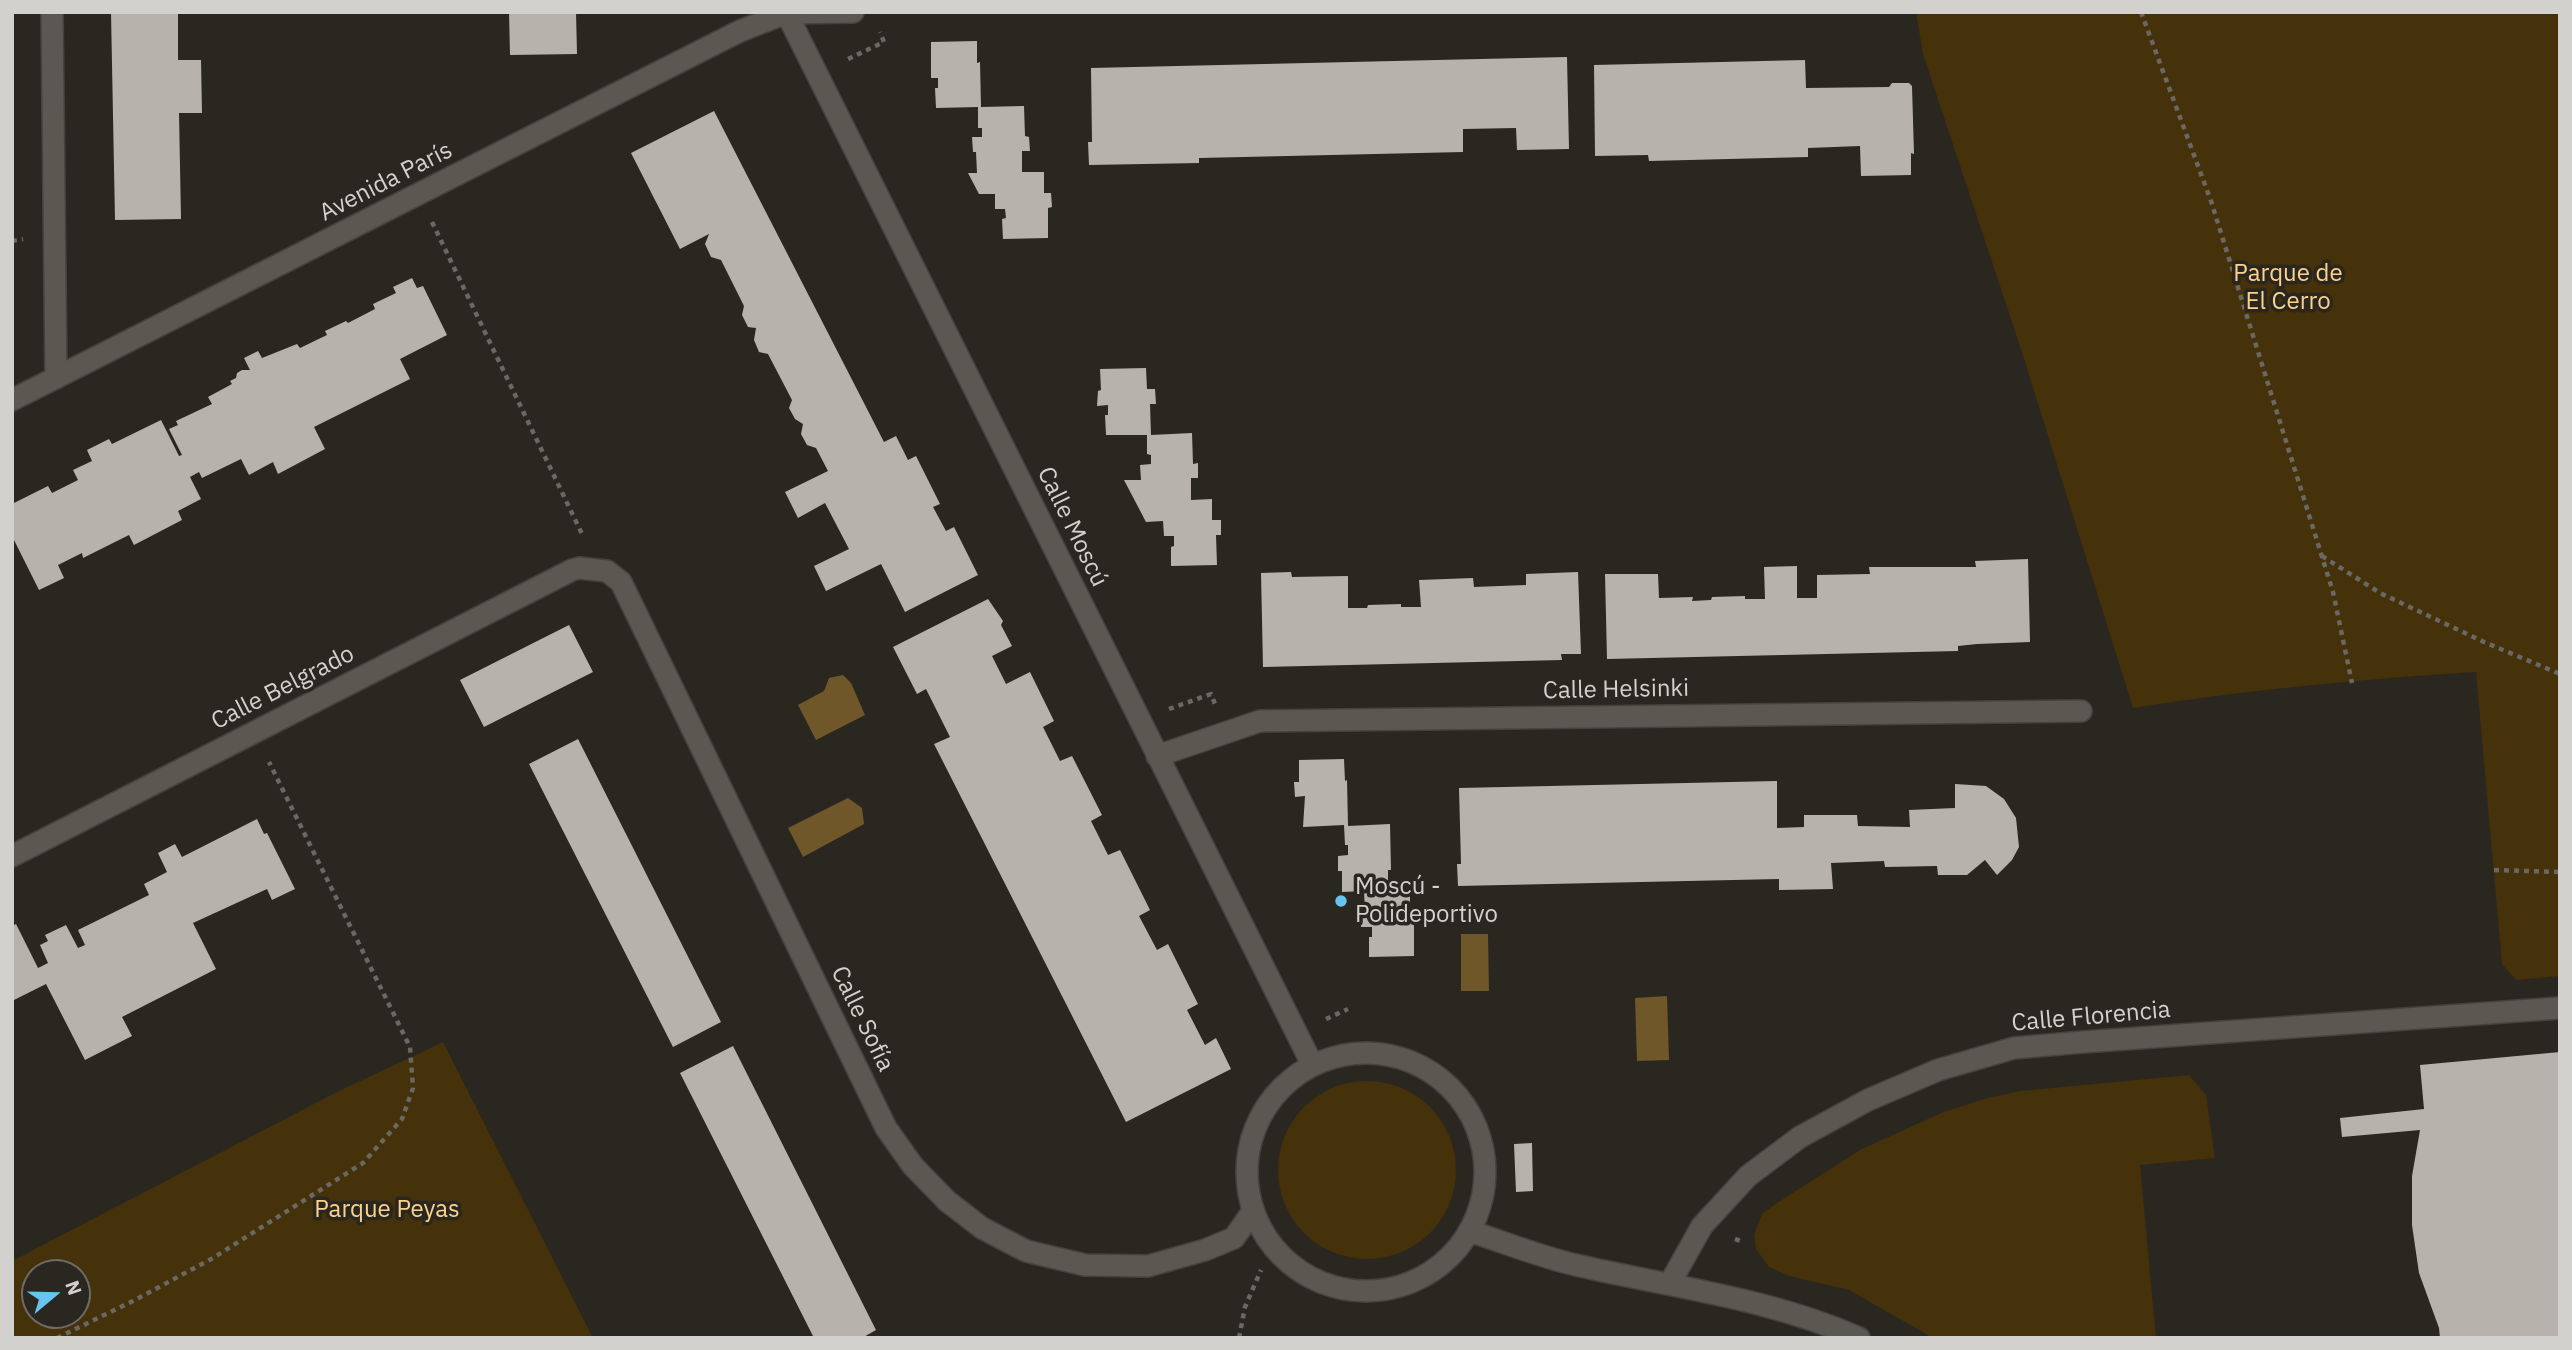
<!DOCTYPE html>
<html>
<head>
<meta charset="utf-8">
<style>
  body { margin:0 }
  #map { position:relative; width:2572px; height:1350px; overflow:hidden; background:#2a2721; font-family:"IBM Plex Sans",sans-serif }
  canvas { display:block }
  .frame { position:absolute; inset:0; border:14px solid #d3d1ce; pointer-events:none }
  .north { position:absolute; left:21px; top:1259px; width:70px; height:70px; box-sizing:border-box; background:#2a2721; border:2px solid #6e6b66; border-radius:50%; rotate:71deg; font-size:19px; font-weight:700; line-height:28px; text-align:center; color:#d3d1ce }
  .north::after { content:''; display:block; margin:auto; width:24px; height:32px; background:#67c4ef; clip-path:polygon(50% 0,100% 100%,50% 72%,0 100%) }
</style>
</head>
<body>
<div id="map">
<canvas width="2572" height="1350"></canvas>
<div class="frame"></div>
<div class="north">N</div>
</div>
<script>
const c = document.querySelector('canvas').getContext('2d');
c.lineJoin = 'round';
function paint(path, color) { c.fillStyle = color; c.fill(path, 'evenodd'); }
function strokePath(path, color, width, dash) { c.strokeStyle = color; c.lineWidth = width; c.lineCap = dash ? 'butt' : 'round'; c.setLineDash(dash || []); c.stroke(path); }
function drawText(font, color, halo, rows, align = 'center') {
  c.font = font + ' "IBM Plex Sans",sans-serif'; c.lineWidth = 7; c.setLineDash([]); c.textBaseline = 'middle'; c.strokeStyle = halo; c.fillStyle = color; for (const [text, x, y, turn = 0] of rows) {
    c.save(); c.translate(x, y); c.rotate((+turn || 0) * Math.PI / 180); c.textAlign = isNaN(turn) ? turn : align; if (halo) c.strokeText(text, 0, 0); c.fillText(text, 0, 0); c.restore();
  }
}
paint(new Path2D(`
  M1916,12H2560V976L2516,980L2502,964L2476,672C2362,679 2246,690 2133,708L2021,349L1923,54Z
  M443,1042L593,1338H12V1261L337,1092ZM35,1273H77V1315H35Z
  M2189,1075L2206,1095L2215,1158L2140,1165L2156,1338H1933L1849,1290L1789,1276L1769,1267L1756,1249L1754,1235L1762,1214L1777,1203L1860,1150L1941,1113L1987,1098L2021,1091Z
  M1278 1170a89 89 0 1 1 178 0a89 89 0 1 1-178 0Z`), '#45310a');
paint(new Path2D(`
  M843,675L851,683L865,715L816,740L798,705L824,691L829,678Z
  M848,798L862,808L864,824L803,857L788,828Z
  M1461,934H1488L1489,991H1461Z
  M1667,996L1669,1060L1637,1061L1635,998Z`), '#705729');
paint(new Path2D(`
  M111,12H178V60H201L202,113H179L181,219L115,220Z
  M509,12H576L577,54L510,55Z
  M977,41V63L980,62L981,107L1024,106L1025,136L1029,137L1030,151H1022V172H1044V193H1051L1052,207L1048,208V238L1003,239L1002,219L1006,218L1005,209H995V194H979L968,173H977L976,152H973L972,137H982V128H978V107L936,108L935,88H938V78H931V42Z
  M1567,57L1569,149L1517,150L1516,128L1463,129V152L1199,158V163L1089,165L1088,142H1092L1091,68Z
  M1805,60L1806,88L1889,87L1892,83H1909L1912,86L1914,154L1911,153V175L1861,176L1860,146L1808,148V157L1649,161L1648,155L1595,156L1594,65Z
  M714,111L884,442L896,436L908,460L916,456L940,504L933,507L946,531L954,527L978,575L905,612L881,564L826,591L814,566L849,549L825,503L798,518L785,492L828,471L816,448L807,445L801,434L803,424L795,419L789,408L792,400L768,354L759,352L754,340L756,328L748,327L742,315L744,306L721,260L711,257L705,244L709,234L680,249L631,153Z
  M412,278L417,288L423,286L447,335L400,359L410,379L314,427L325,449L278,474L273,462L249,475L241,459L202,478L199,472L190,477L201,499L178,511L182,520L134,545L129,535L83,558L82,553L58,565L64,578L39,590L12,536V504L48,486L52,493L78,480L73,470L92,461L87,450L109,439L112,444L161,420L179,456L182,455L169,429L178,425L176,421L212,404L208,397L232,384L230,381L236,378L237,373L242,370H250L244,358L258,351L262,358L297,344L300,348L327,335L325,331L346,321L348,323L375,309L373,304L396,293L393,287Z
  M1146,368L1147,389H1155L1156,404H1150L1151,435L1192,433L1193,464L1198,463V478H1191V500L1212,499V520H1221V535H1216L1217,565L1171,566V547L1174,546V536H1164L1163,521L1146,522L1124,480H1141L1140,465L1151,464V455L1147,454V435H1106L1105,415H1108V405L1097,406L1098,391L1101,390L1100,369Z
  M2028,559L2030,642L1977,644L1958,646V651L1607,659L1605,574H1658L1659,598L1693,597L1692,601L1711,600L1712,597L1745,596V599H1765L1764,567L1797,566V598H1817V575L1870,574L1869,567H1976L1975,561Z
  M1291,572L1292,577L1348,576V608H1367L1368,605L1401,604V607H1421L1419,580L1473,578L1474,587L1526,585V574L1578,572L1581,654H1561L1562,660L1263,667L1261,573Z
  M988,599L1003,621L1001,625L1012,646L992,656L1006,684L1030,672L1054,721L1043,727L1060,761L1072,756L1102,815L1091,821L1108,855L1120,850L1150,910L1139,916L1157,950L1168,944L1198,1004L1187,1010L1205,1045L1216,1038L1231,1069L1126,1122L934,744L950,737L926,689L917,694L893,647Z
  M569,625L593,672L484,727L460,680Z
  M578,739L721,1022L673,1047L529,764Z
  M1344,759L1345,781L1347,780L1348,826L1390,824L1391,870H1388V891L1410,890V911H1414V956L1369,957V937H1372V927H1361L1360,912H1365L1364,891L1342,892V871H1338V856L1348,855V845H1345L1344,825L1303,827L1305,796L1295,797L1294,782H1299V760Z
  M1777,781V828L1804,827V815H1857L1858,826L1910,827L1909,810L1955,808V784L1986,786L2004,799L2016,818L2019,847L2012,860L1997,875L1985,860L1967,875H1938L1937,866L1885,867L1884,861L1831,863L1833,889L1779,890V879L1458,886L1457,864H1461L1459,788Z
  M257,819L264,834L267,833L295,889L272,900L267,889L193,923L216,969L122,1017L132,1036L85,1060L46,984L12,1001V926L16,924L38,968L48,963L40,945L48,941L45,935L66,925L78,948L85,945L78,930L149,895L144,884L167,872L158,853L175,844L182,857Z
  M733,1046L876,1330L862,1338H814L680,1073Z
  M2560,1052V1338H2440L2439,1328L2419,1273L2412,1225V1176L2420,1130L2342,1137L2340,1118L2424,1109L2420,1065Z
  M1532,1143L1533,1191L1516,1192L1514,1144Z`), '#b7b3ac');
const minor = new Path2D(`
  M52,12L56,378
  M786,12L1312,1064
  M12,400L740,31L786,13L853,12
  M1157,756L1260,721L2081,711
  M12,856L572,570L579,568L607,571L621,582L886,1128L913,1166L947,1201L982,1228L1026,1251L1085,1265L1148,1266L1205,1250L1234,1238L1253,1211
  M1247 1172a119 119 0 1 1 238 0a119 119 0 1 1-238 0Z
  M1469,1231C1504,1242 1540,1257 1576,1265C1671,1287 1769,1298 1859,1338
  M1670,1283L1702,1226L1748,1176L1800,1137L1868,1100L1938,1070L2014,1048L2083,1042L2560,1008`);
strokePath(minor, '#45423e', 24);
strokePath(new Path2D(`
  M2141,12L2211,201L2333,592L2352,683
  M848,59L884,42L880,32
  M432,222L583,536
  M12,241L23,239
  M2322,556L2380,593L2484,642L2560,674
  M1169,709L1211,694L1215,704
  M2494,870L2560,872
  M1326,1019L1348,1009
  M1735,1239L1744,1242
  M57,1338L135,1300L213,1258L363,1163L402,1119L413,1088L410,1047L269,762
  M1239,1338L1245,1307L1261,1270`), '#6a6863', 4.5, [5, 5]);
strokePath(minor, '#5b5751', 21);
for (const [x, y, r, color] of [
  [1341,901,7,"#67c4ef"]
]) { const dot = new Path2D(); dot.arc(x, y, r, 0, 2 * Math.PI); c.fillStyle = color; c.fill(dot); strokePath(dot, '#2a2721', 2.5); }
drawText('24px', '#d3d1ce', '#2a2721', [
  ["Avenida París",386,182,-27],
  ["Calle Moscú",1072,527,64],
  ["Calle Belgrado",283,688,-27],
  ["Calle Helsinki",1616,690,-1],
  ["Calle Florencia",2091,1017,-5],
  ["Calle Sofía",862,1019,64]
]);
drawText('24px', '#fcd28a', '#2a2721', [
  ["Parque de",2288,274],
  ["El Cerro",2288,302],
  ["Parque Peyas",387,1210]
]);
drawText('24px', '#d3d1ce', '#2a2721', [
  ["Moscú -",1355,887],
  ["Polideportivo",1355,915]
], 'left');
</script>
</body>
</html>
